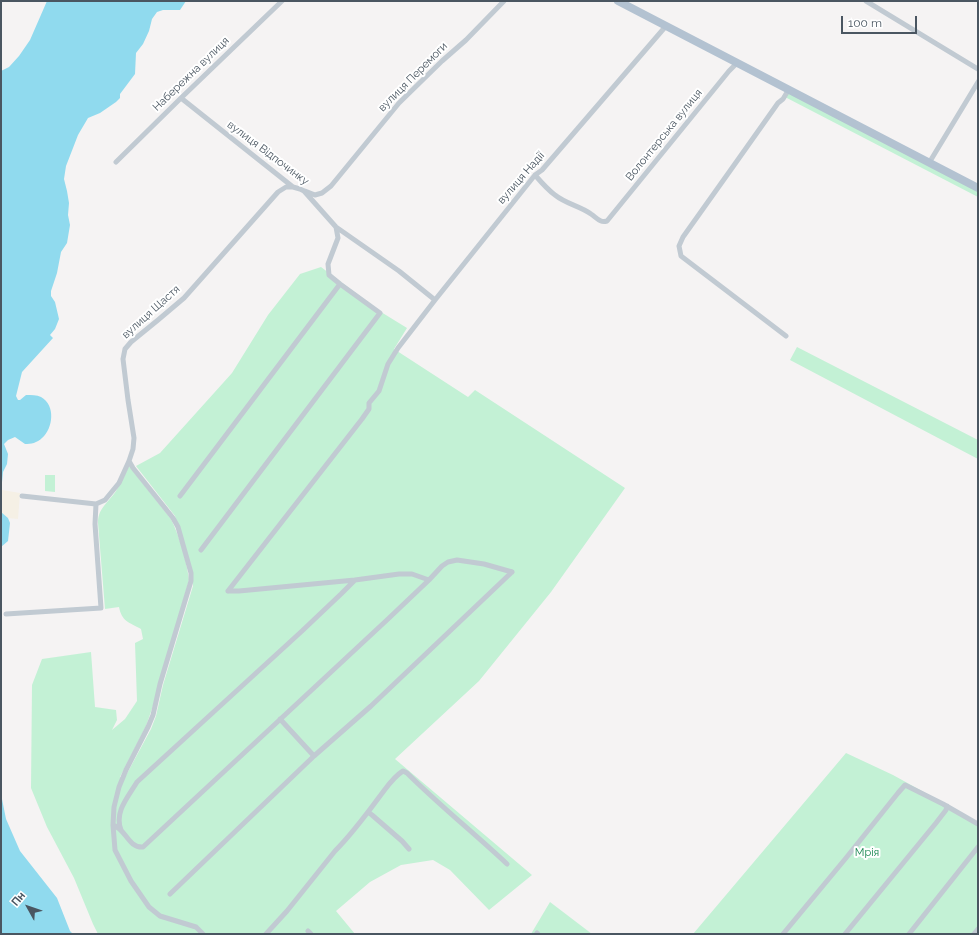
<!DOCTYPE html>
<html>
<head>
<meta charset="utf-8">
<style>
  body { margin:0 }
  #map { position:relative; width:979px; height:935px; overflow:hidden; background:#f5f3f3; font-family:Raleway,sans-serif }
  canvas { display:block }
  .frame { position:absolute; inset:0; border:2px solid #4a5661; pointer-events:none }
  .north { position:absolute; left:8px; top:887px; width:40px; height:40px; -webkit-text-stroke:3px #fff; paint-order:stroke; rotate:310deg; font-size:11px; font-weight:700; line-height:16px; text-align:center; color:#4a5661 }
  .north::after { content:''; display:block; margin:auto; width:14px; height:18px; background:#4a5661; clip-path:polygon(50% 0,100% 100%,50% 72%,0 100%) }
  .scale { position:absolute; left:841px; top:16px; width:76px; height:18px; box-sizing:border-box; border:2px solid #4a5661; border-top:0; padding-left:5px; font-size:12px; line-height:14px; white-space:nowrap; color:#4a5661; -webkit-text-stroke:3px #fff; paint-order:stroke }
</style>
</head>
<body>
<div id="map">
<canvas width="979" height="935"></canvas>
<div class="frame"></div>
<div class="north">Пн</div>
<div class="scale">100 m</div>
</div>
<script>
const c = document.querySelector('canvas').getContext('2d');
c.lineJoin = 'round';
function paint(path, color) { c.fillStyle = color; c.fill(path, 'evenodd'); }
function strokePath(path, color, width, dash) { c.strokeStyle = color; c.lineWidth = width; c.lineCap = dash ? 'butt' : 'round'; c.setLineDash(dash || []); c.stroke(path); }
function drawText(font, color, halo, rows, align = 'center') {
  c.font = font + ' Raleway,sans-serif'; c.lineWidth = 4; c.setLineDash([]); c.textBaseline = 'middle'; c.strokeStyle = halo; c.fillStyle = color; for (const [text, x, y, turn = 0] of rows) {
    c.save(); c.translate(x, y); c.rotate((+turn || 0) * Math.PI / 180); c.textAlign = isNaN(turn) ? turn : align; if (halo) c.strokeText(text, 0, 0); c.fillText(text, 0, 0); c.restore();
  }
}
paint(new Path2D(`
  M789,92L978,189V197L785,97Z
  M321,267L381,312L407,328L394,349L468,397L475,390L625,488L551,592L479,681L395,759L532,875L489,910L450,870L433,860L401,865L370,882L336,911L355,934H98L93,924L74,878L47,827L31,788L32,685L42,659L91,652L95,707L116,710L117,720L112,730L125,719L137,701L135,643L143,639L141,629C129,622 122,622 119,607L105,609L98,523C98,508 108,503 116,491C121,483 125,475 129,466L171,519C179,535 187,562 189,580L153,706L146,726L120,777L124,779L151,729L156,716L163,685L193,586L192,572L175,516L136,466L160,453L232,373L268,315L300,274Z
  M797,347L978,440V459L790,360Z
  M45,475H55V492L45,491Z
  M846,753L893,775L978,822V934H693Z
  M550,902L592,934H531Z`), '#c3f1d5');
paint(new Path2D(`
  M2,490L20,493L18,519L8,518L1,512Z`), '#f5f0e5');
paint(new Path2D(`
  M47,1H186L180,10H163L157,12L152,19L149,31L143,44L136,53L135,74L120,94V98L116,102L100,113L88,118L78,135L73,148L66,166L64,179L67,191L69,203L68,215L70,225L67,243L61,252L57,273L51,291V296L55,302L59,319L55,329L50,335L53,338L22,372L16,396L18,400H20L26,395C31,395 37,395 41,397C56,405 53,429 42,438C37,443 31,444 25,444L15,437L8,440L4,444L8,454L7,464L3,472L1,493V71L9,67L19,56L30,40Z
  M1,512L8,518L10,523L8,541L1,547Z
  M1,794L6,819L20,851L57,898L70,931L73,934H1Z`), '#90daee');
strokePath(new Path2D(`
  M866,1L978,69
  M181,98L293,187L300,189L304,191L336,227L399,271L435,300
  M116,162L181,98L282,1
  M929,163L978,82
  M535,175C541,182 548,190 555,195C566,204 580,206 591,214C597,218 600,223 607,221L729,71L737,63
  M305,191L315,195L322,193L331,186L399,103L442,61L466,40L504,1
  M786,336L681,256L679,246L683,237L737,161L778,103L783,99L789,89
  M129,461L133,468L173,518L178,527L191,573V581L160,684L153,715L148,727L126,770L119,787L114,807L113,825L115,850L131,881L149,907L160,916L196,927L203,934
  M22,496L96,504L105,500L119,483L129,461L133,449L134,438L128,400L123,359L125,349L131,342L158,320L184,298L278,192L286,187H293
  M180,496L340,284
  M201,550L380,313L340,284L329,275L328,264L338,238L336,227
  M228,591L362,419L369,409V403L379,391L388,364L398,348L435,300L535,175L542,170L666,26
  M228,591H239L355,580
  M6,614L101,608L95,524L96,504
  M280,719L314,756
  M368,812L372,815L402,841L409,849
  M113,825C126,829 128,848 143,847L388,619L429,580L442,566L448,562L457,560L484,564L512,572
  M121,830C114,812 128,797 137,782L302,631L341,594L355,580L399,574H412L429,580
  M170,894L314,756L371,706L512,572
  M308,931L311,934
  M537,933L538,934
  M266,934L287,911L335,851C351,835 366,815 380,796C387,787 393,777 403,771L407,773C439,805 474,833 507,864
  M783,934L846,858L898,793L905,785L943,804L978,824
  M845,934L936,823L946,810L947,806
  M909,934L978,847
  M974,934L978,929`), '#c1cad2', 5);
strokePath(new Path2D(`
  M618,1L978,188`), '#b3c2d1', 8);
drawText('11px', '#4a5661', '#fff', [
  ["Набережна вулиця",191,74,-44],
  ["вулиця Перемоги",413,77,-45],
  ["Волонтерська вулиця",664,135,-51],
  ["вулиця Відпочинку",268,153,37],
  ["вулиця Надії",521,178,-49],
  ["вулиця Щастя",151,312,-42]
]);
drawText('11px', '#17864f', '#fff', [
  ["Мрія",867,853]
]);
</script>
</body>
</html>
